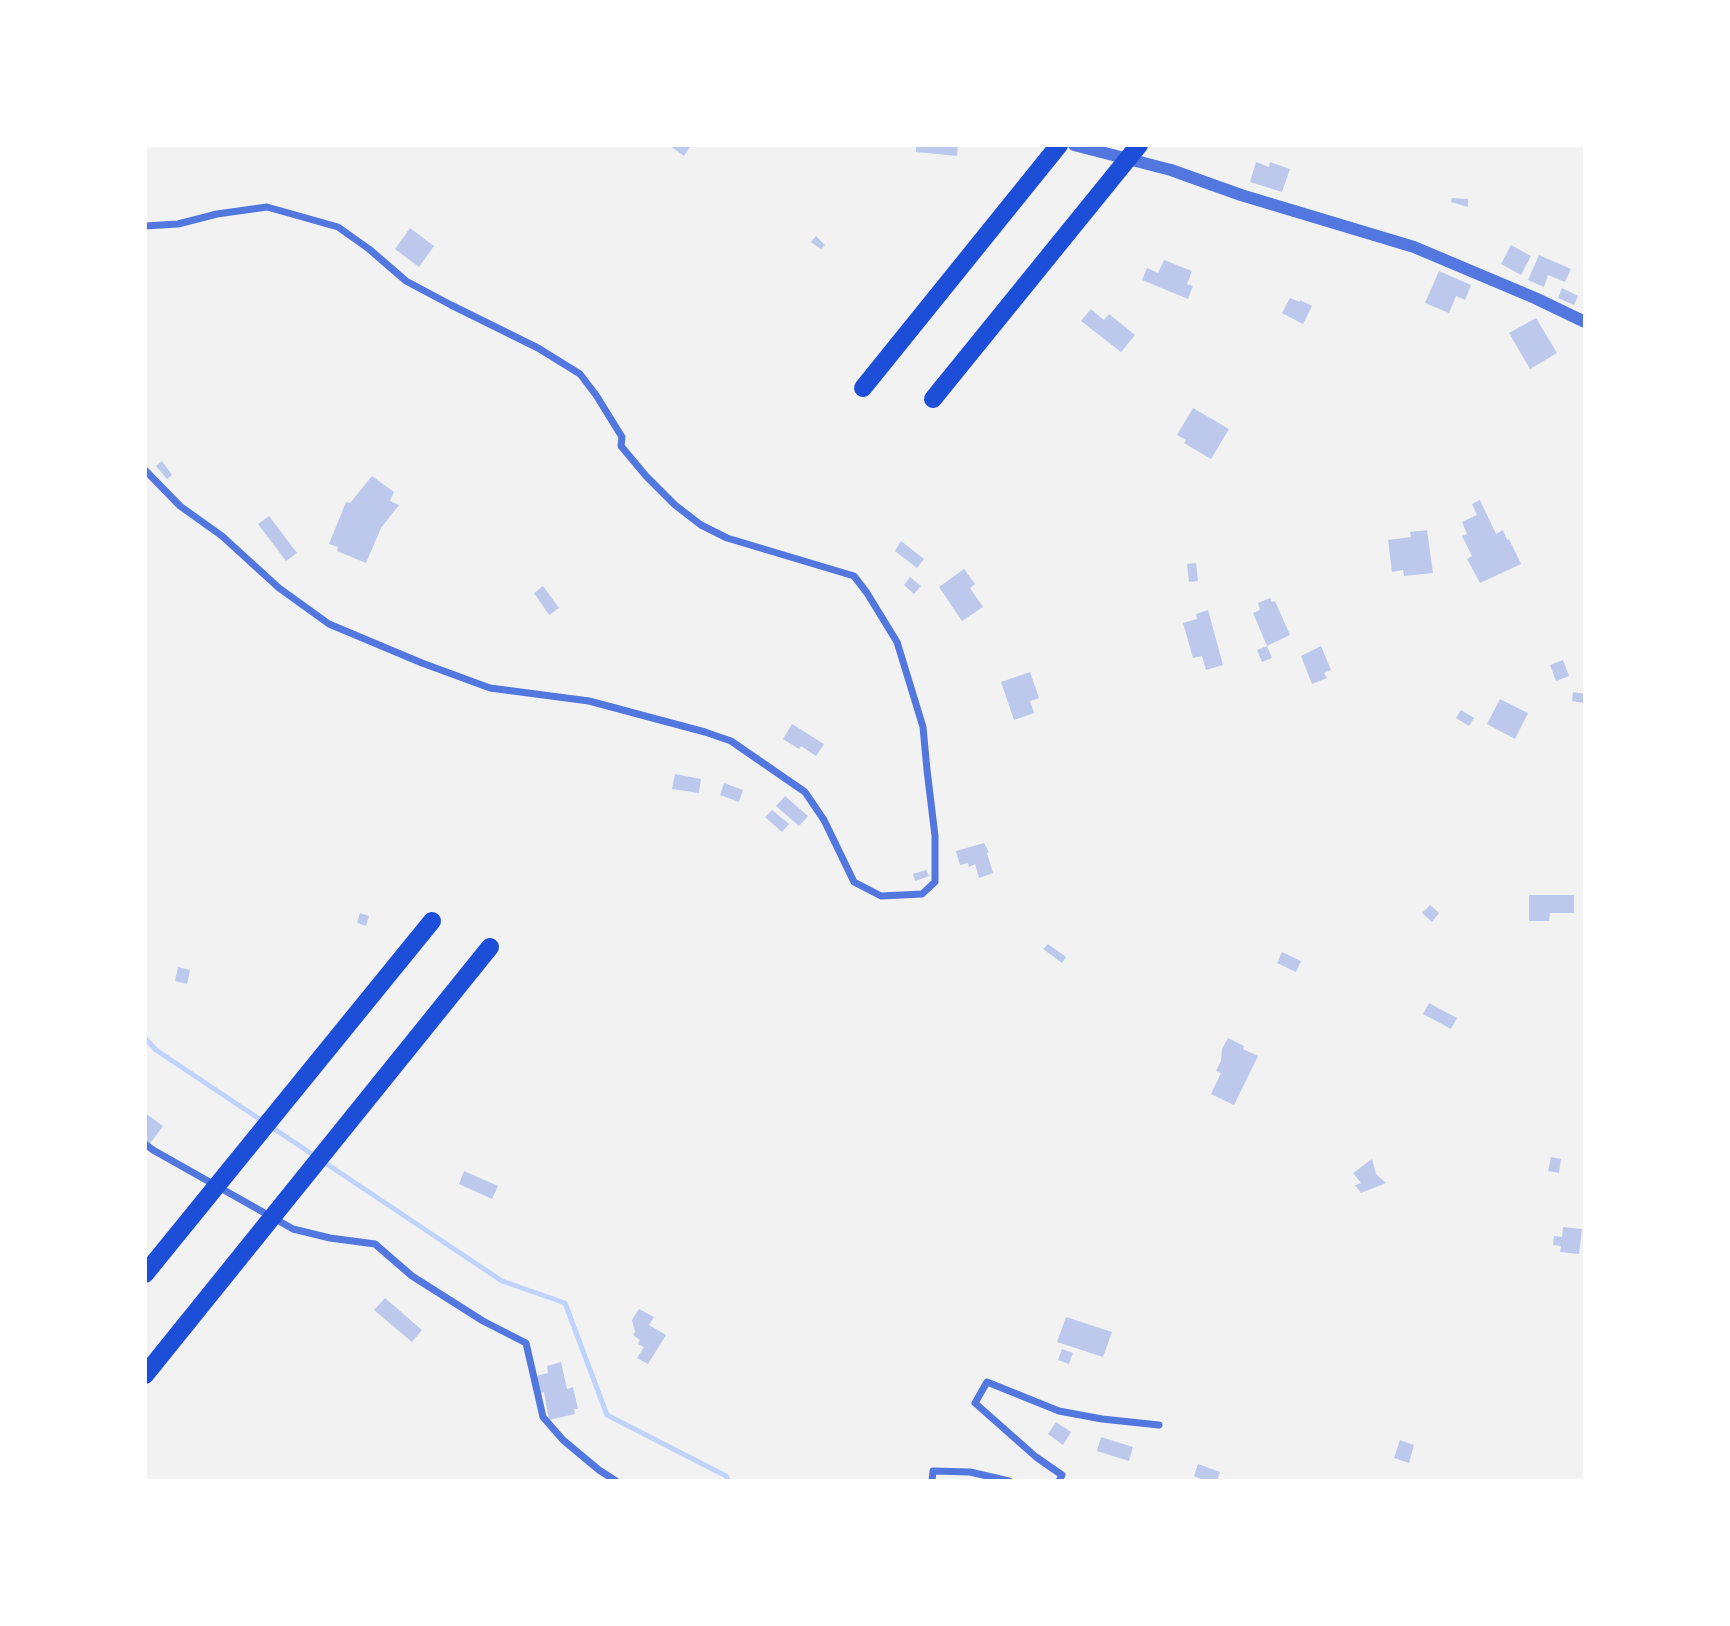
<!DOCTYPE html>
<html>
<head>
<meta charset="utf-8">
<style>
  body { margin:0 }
  #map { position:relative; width:1730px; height:1626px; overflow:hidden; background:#f2f2f2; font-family:"DM Sans",sans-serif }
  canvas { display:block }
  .frame { position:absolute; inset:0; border:147px solid #fff; pointer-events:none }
</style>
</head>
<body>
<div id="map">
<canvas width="1730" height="1626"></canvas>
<div class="frame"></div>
</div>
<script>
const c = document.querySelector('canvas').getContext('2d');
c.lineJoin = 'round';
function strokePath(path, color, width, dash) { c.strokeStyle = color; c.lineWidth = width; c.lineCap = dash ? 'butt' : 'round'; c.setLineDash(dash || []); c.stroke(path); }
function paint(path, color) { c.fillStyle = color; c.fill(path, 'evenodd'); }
strokePath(new Path2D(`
  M145,1038L156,1050L502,1281L565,1303L607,1415L726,1476L729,1481`), '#bfd3fe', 5);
paint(new Path2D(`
  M669,145H691L684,156Z
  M916,145L958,146L957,156L916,152Z
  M1256,162L1269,167L1270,162L1290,169L1282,192L1250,182Z
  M1452,198L1468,199V207L1451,202Z
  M410,228L434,246L419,267L395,249Z
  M816,236L825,245L821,249L811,242Z
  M1511,245L1531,256L1521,275L1501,264Z
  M1539,255L1571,269L1565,282L1548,275L1544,287L1528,280Z
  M1164,260L1192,271L1187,284L1193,286L1188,299L1142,280L1147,268L1158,273Z
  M1439,271L1471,285L1465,300L1456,296L1449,313L1425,303Z
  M1562,288L1578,296L1574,305L1558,298Z
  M1290,298L1300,302V300L1312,306L1303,324L1282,313Z
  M1091,309L1104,320L1109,314L1135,335L1121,352L1081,321Z
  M1536,318L1557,353L1530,369L1509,333Z
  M1193,408L1229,429L1211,459L1184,443L1186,440L1177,435Z
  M162,461L172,475L167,479L156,466Z
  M372,476L394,492L390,501L399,505L381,528L366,563L337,551L338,547L329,544L346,502L350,503Z
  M1480,500L1496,534L1503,530L1507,540L1509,539L1521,564L1480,583L1467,559L1472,556L1462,536L1467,534L1462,522L1477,515L1472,504Z
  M269,516L297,553L286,561L258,524Z
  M1427,530L1433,573L1404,576L1403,570L1392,572L1388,540L1411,537L1410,532Z
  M901,541L924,559L917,568L895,551Z
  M1196,563L1198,581L1189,582L1187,564Z
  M964,569L975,584L970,588L983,607L962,621L939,587Z
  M910,577L921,586L914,594L904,585Z
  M543,586L559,608L549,615L534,593Z
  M1270,598L1272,602L1275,601L1290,635L1267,646L1253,613L1260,610L1258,603Z
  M1208,610L1223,665L1206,670L1202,656L1193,658L1183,623L1197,619L1196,614Z
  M1267,646L1272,658L1262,662L1257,650Z
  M1321,646L1331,670L1324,673L1327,678L1312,684L1301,656Z
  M1563,660L1569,676L1556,681L1550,665Z
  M1030,672L1039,698L1030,701L1034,713L1014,720L1001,682Z
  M1573,692L1585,694L1584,703L1572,701Z
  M1500,699L1528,713L1515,739L1487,724Z
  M1461,710L1474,718L1469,726L1456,718Z
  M792,724L824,744L816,756L801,746L799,749L783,739Z
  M675,774L701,779L699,793L672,789Z
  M724,783L743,790L739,802L720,795Z
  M785,796L808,816L799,826L776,806Z
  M772,810L789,824L782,832L765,817Z
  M984,843L989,852L987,853L993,873L979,878L975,864L969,867L968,863L960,865L956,851Z
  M926,870L929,876L915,881L913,874Z
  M1529,895H1574V913H1550L1549,921H1529Z
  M1430,905L1439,913L1432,922L1422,913Z
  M360,913L369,916L366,926L357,923Z
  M1048,944L1066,957L1062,963L1043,949Z
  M1282,952L1301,961L1296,972L1277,963Z
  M178,967L190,970L187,984L175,981Z
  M1429,1003L1457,1018L1451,1029L1423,1014Z
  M1228,1038L1244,1046L1243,1049L1258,1056L1234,1105L1211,1094L1221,1073L1216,1071L1221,1061L1222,1049Z
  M145,1113L163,1126L149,1145L145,1141Z
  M1551,1157L1561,1159L1559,1173L1548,1171Z
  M1372,1159L1376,1174L1386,1183L1361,1193L1355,1185L1361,1183L1353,1173Z
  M464,1171L498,1186L492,1199L459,1184Z
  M1563,1227L1582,1229L1579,1254L1560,1252L1561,1246L1553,1245L1554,1236L1562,1237Z
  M385,1298L422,1330L412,1342L374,1310Z
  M639,1309L654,1317L649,1325L666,1335L648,1364L637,1358L644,1347L638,1344L640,1340L633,1335L635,1332L632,1320Z
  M1066,1317L1112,1332L1103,1357L1057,1342Z
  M1062,1349L1073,1353L1069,1364L1058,1360Z
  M561,1362L567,1389L573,1387L578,1409H574L575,1414L549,1420L544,1392L540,1393L536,1376L548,1373L547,1366Z
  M1056,1422L1071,1432L1063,1445L1048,1434Z
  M1101,1437L1133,1447L1129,1461L1097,1451Z
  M1400,1440L1414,1445L1409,1463L1394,1458Z
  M1198,1464L1220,1472L1217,1481H1205L1194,1476Z`), '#bdc9ec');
strokePath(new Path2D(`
  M145,226L178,224L217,214L267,207L338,227L369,249L406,281L451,305L538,348L580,374L596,395L622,437L621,446L646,476L675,505L701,525L727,538L854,576L867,593L897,642L923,727L927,770L935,836V882L922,894L881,896L854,882L824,820L805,792L731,741L705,732L589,701L490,688L422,663L329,624L279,588L222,536L180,506L145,470
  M145,1144L153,1150L293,1229L330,1238L375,1244L412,1276L483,1321L526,1343L543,1417L563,1440L599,1470L616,1481
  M932,1481L933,1471L970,1472L1009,1481
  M1059,1481L1062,1475L1036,1457L975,1403L987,1382L1059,1411L1102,1419L1159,1425`), '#5277de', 7);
strokePath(new Path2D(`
  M1074,145L1171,170L1241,195L1414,247L1535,298L1585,322`), '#5277de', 12);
strokePath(new Path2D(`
  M863,388L1059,145
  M933,399L1139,145
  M145,1274L432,921
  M145,1375L490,947`), '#1d4ed8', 18);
</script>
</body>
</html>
